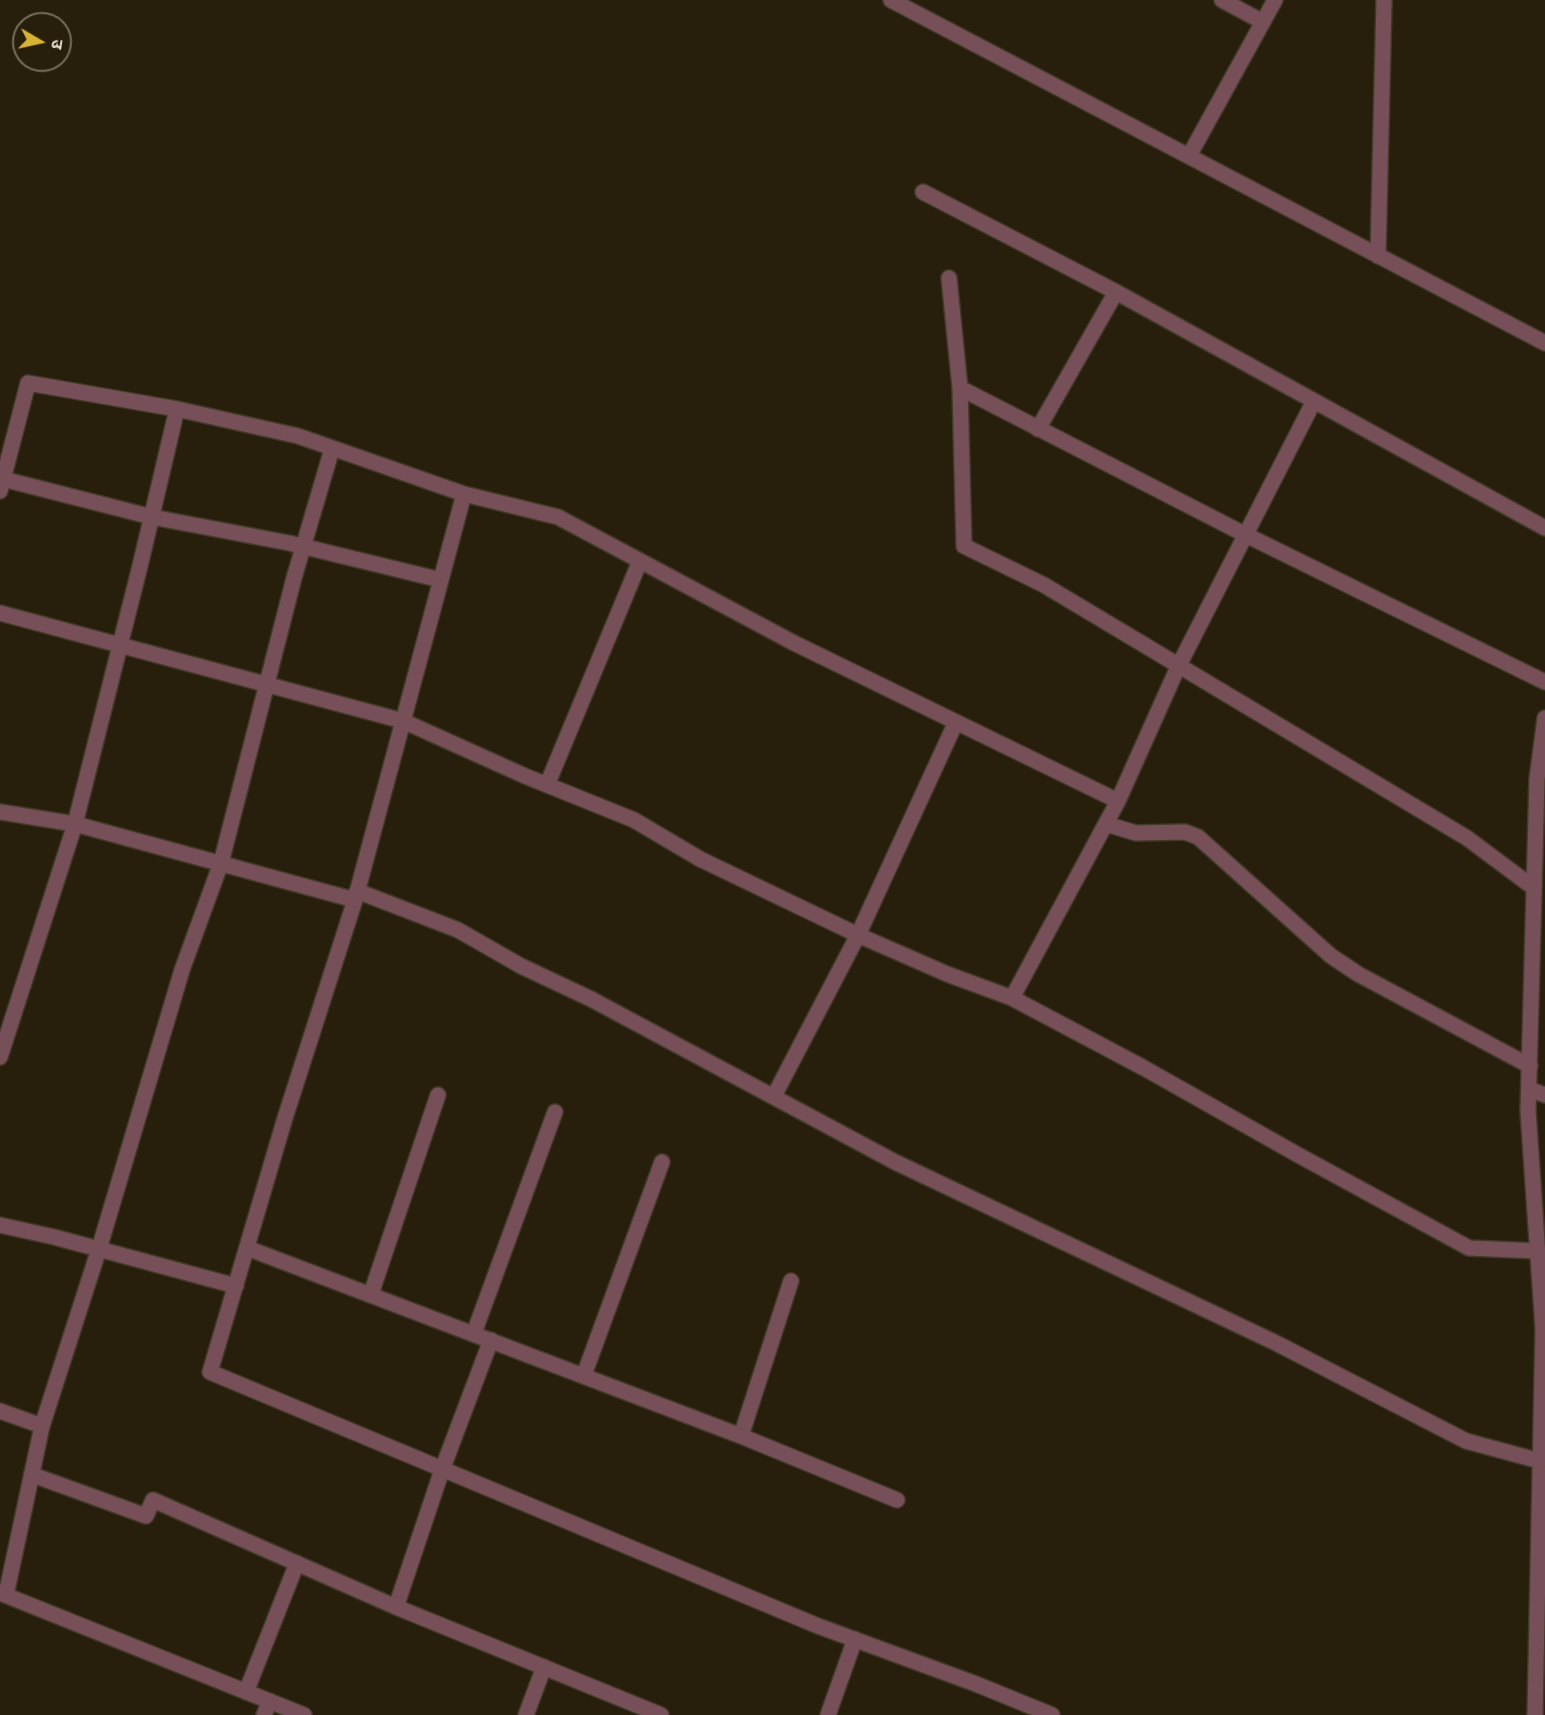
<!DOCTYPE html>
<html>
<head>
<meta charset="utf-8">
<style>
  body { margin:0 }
  #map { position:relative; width:1545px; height:1715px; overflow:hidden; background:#271e0c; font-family:"IBM Plex Sans","Noto Sans Devanagari",sans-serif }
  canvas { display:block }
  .north { position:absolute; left:12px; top:12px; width:60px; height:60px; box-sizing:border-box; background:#271e0c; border:2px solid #756d5d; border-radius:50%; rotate:99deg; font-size:16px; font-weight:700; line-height:24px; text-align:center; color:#e9e3d7 }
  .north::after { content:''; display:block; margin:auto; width:21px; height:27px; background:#d7b434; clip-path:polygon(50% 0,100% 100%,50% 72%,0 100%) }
</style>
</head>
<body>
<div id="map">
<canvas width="1545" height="1715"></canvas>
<div class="north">उ</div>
</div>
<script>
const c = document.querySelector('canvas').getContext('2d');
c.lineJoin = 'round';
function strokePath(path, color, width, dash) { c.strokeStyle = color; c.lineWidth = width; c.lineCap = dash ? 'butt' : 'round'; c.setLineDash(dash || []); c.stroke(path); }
const street = new Path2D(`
  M891,0L1545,343
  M1222,0L1263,22
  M1189,156L1275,0
  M923,192L1116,292L1545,528
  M1378,256L1384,0
  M949,278L960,388L1244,534L1545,682
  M960,388L964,546L1044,585L1467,838L1534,888
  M1038,429L1116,292
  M3,479L152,517L289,543L441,580
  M0,491L28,383L177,409L298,436L464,494L355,900L75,824L0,812
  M464,494L558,517L794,643L1118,801L1012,998
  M0,613L403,721L525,776L634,820L700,859L858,935L947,974L1012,998L1144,1068L1300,1156L1469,1248L1537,1251
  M547,785L640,561
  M1118,801L1178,667L1314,401
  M1106,824L1136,833L1185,832L1198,837L1331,956L1358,974L1530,1066
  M357,891L458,930L521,966L591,999L895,1162L1276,1343L1466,1441L1540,1461
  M355,900L285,1118L210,1372L818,1626L976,1684L1052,1715
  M0,1057L75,824L140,566L177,409
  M1529,1089L1545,1095
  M774,1096L858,935L956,722
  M0,1225L54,1237L236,1286
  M247,1248L741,1436L897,1500
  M371,1294L438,1095
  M474,1333L555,1112
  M584,1375L662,1162
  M0,1411L42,1426
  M741,1436L791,1281
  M33,1475L146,1516L153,1500L396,1607L661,1715
  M0,1593L304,1715
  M6,1595L42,1426L99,1249L182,970L221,863L294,578L332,449
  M396,1607L442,1470L491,1340
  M246,1692L297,1563
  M264,1715L270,1701
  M526,1715L544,1667
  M828,1715L855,1639
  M1535,1715L1543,1329L1528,1111L1537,779L1545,718`);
strokePath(street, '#423a28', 18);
strokePath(street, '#774f58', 15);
</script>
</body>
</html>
